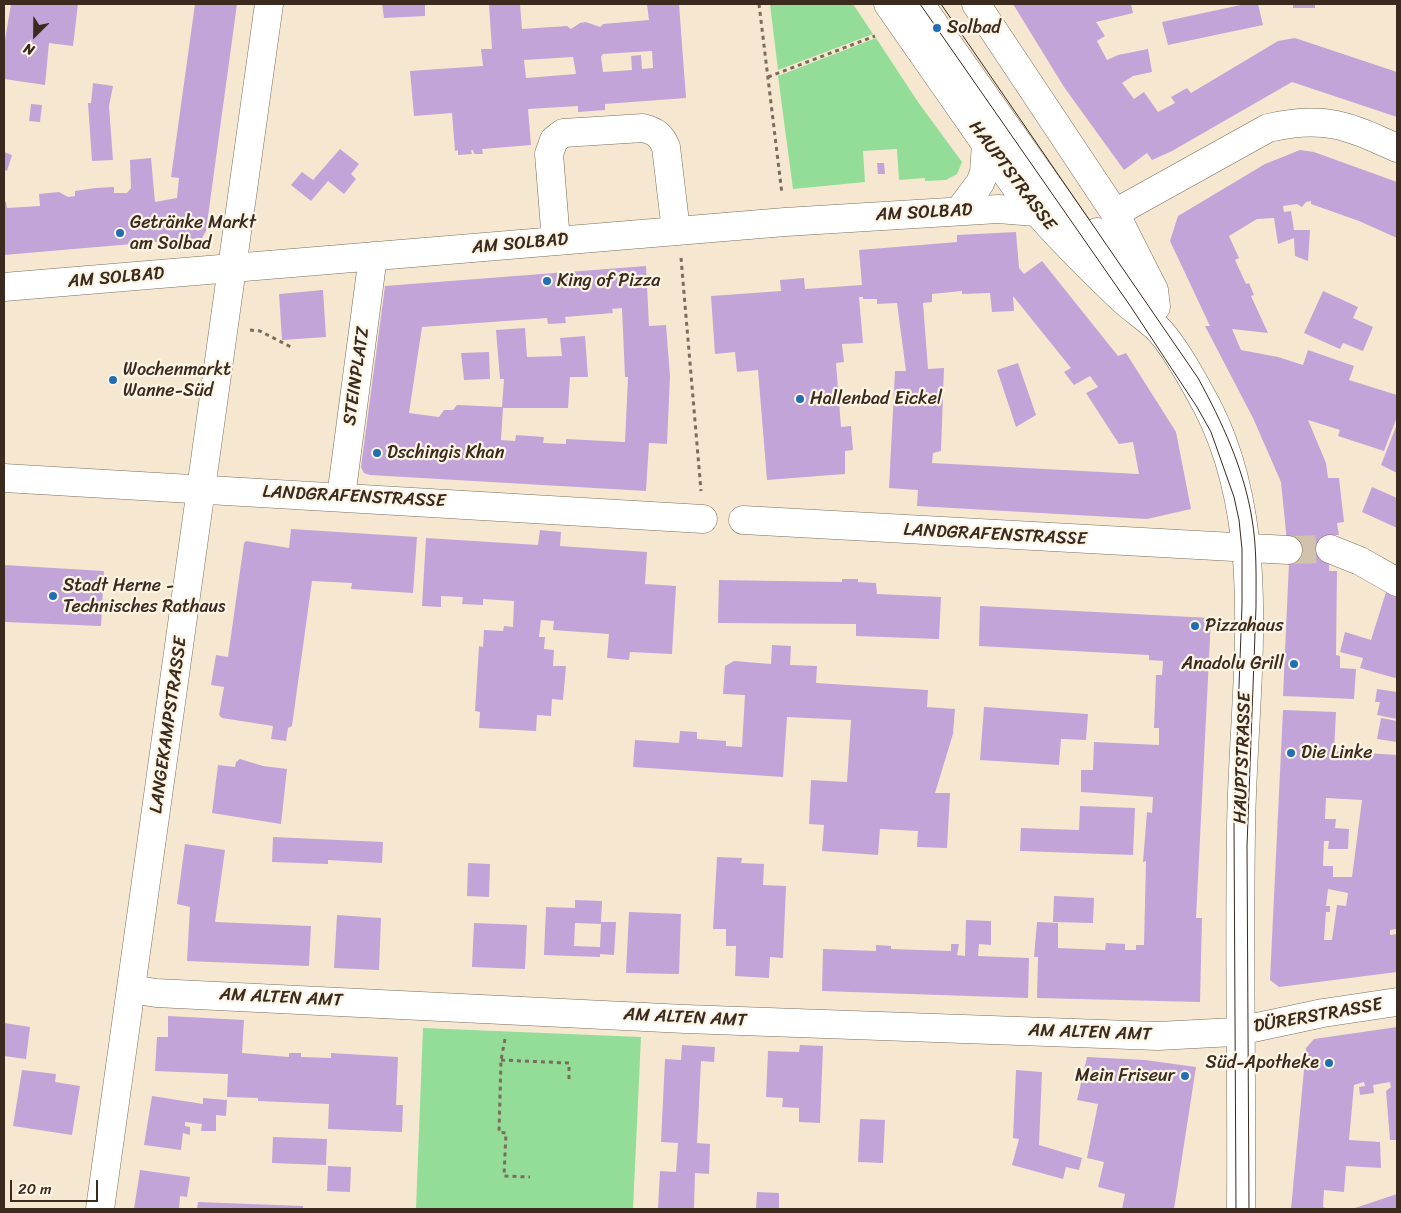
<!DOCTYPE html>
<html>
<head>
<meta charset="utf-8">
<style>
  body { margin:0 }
  #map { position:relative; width:1401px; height:1213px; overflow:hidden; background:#f6e8d0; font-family:Sriracha,sans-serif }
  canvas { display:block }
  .frame { position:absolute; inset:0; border:5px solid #3b2a1e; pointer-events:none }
  .north { position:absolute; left:10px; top:10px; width:50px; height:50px; -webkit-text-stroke:4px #fcf5e5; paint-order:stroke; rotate:203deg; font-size:14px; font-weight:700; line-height:20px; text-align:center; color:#3b2a1e }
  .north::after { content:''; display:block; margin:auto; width:18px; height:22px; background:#3b2a1e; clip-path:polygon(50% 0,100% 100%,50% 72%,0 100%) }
  .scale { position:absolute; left:10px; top:1180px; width:88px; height:22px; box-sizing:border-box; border:2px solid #3b2a1e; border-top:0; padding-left:6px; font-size:15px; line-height:18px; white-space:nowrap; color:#3b2a1e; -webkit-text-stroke:4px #fcf5e5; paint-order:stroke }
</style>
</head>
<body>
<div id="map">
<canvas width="1401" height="1213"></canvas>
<div class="frame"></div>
<div class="north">N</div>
<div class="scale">20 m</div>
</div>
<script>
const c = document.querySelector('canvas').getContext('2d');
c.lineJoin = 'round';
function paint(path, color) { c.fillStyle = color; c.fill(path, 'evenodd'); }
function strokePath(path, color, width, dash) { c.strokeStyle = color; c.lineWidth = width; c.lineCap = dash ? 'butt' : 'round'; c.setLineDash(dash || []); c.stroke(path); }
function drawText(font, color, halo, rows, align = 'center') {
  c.font = font + ' Sriracha,sans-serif'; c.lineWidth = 4.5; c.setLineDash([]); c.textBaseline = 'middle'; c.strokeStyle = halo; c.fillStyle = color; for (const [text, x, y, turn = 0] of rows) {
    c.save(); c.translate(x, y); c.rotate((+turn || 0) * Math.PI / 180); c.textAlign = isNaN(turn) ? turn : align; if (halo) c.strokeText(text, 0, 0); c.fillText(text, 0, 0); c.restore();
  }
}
paint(new Path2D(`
  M770,4H853L873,34L778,70Z
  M876,38L918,102L962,162L957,174L946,180L925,181V178L899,180L897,149L863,151L865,182L793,189L778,76Z
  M423,1028L641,1037L633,1209H416Z`), '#93dd99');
paint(new Path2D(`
  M11,4H78L73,46L49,43L45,85L4,79V46Z
  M195,4H237L206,231L202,238L4,255V203L6,202L7,208L40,206L39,194L59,192L68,197L75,196V191L95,188L114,187V193H127L131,188L130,160L151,158L155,202L177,198L179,178L171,177Z
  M382,4H425V16L384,18Z
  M489,4H520L522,29L567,26L571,29L580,23L586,22L600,27L603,24L649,20L647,4H679L686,98L605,104V110L578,112V106L528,109L531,145L482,149L483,154H474L473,150H471L472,154L458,155V150L455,151L452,113L414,116L410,71L483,66L481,49H492ZM652,51L653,68L642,69L641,55L631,56L632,70L603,72L601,57L603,54ZM573,57L576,74L526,78L524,60Z
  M1013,4H1131L1133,13L1096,22L1105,36L1097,41L1107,60L1118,55L1148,49L1152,72L1133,76L1122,83L1134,99L1144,92L1158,112L1175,103L1171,97L1187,88L1191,93L1278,41L1295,38L1397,72V117L1292,82L1172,151L1152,160L1147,153L1124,170L1064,87Z
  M1245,4H1258L1263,25L1168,45L1162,22Z
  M1293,4H1315V8H1293Z
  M93,83L113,86L109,106L113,160L92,161L88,103H91Z
  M31,104L42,105L40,122L29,121Z
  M340,149L359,164L351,174L356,179L344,194L328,181L311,201L291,185L302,172L313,180Z
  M1300,150L1314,152L1397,182V238L1359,221L1311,204V201L1306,202L1302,207L1297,204L1283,206L1284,212L1291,211L1294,230H1310L1308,261L1295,256L1294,238L1278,244L1274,218L1257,219L1229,236L1239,258L1235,260L1246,284L1249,283L1254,295L1251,296L1268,333L1232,329L1241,350L1278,357L1303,365L1308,350L1354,366L1349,380L1397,395V417L1384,451L1338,436L1340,430L1308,420L1326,463L1328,478H1339L1344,522L1337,523L1339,535H1330L1329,571H1337L1336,655L1340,656V668L1356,669L1354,699L1283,696L1289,562L1281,482L1253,418L1205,326H1210L1170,241L1178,216L1265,164Z
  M4,152L12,155L7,171L4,170Z
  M877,163H884L885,174H878Z
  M1016,232L1019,268L1024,274L1042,261L1118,356L1126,353L1176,432L1191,509L1147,519L917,506L918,490L889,488L895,371H906L897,303L877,304V299H863V297H859L863,343L842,344L844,362L836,363L841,427L851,426L853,450L845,451V474L767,480L758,370L737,372L735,352L715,354L711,296L781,291L780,280L804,278L805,289L862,285L859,250L957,242V235ZM962,291V294L990,293L992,312L1014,311L1013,296L1071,368L1064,372L1074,385L1090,376L1098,387L1086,393L1119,444L1133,442L1139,474L932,463L933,453L941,451L944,368L928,369L923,303L932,302V294Z
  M646,266L649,326L666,325L670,376L667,444L649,443L646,491L370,475L364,473L361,467L385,286ZM622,308L625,377H628L625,442L566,439V444L543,443L544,437L516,435L515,441L501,440L503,408H568L570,377H588L585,336L560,338L562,356L527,357L525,328L496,330L500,379H504L502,407L457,405L453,410H444L439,417L409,413L422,327L547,318L548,324L566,323L565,317L613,313L612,309Z
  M323,290L326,337L282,340L279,294Z
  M1323,291L1358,307L1353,318L1373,327L1363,351L1343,343L1340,349L1304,333Z
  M489,352L490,379L464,380L461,353Z
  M1018,363L1036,415L1016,427L997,370Z
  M1397,424V473L1381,465Z
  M1372,487L1397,498V528L1362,512Z
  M291,529L417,537L413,593L351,589L352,583L312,581L292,726L288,728L286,741L271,739L273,726L222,718L219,715L224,687L211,685L216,655L228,657L244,543L246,541L289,548Z
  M540,530L561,532L560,546L647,552L645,584L676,586L672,654L630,652L629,660L607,658L609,634L553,630L554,621L541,620L539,637H545L544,649L554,650L553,666H566L563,700L552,699L551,716L537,715L536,731L479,728L480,712L475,711L479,646L483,647L484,630L503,631L504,626L513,627L514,601L483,599V605L462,604L463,597L441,596V607L422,606L426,538L538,545Z
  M4,565L104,571L101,626L4,622Z
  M842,579H858V582L876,583L877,594L941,597L939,639L856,636V624L718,623L719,580L842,582Z
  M1387,589L1397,594V677L1395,678L1360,668L1363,658L1340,652L1345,632L1371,640Z
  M980,606L1211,618L1196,918H1202L1200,1002L1037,998L1038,957H1034L1037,922L1058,923V948L1105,950L1106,943L1125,944V950H1136V945H1144L1146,861L1143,862L1147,812L1152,813L1153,797L1081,792V770H1093L1094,742L1159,745V728H1154L1156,675H1162L1163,661L1149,660V655L979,646Z
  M772,645L791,646L790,665L817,666L816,683L928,690L927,707L955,709L953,734L935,793H950L947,848L917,847L918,831L880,829L878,855L822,851L824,825L809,824L811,780L847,782L851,720L787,717L783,777L633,767L635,740L679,743L680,731L697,732V739L726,741V746L742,747L745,695L723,694L725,666L734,661L771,664Z
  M1377,689L1397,692V719L1377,715L1380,702H1375Z
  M984,707L1088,714L1086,740L1061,739L1059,765L980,760Z
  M1283,710L1336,712L1334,751L1397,755V929L1390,930V935L1397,934V972L1279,987L1270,980ZM1326,798L1362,800L1352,877H1333V866H1323L1324,841H1329L1328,849H1348L1349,829L1335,828L1336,819H1325ZM1328,889L1348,893L1346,906L1337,905L1332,940H1324L1326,912H1330V906H1326Z
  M1381,718L1397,721V742L1377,739Z
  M240,759L263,766L287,769L281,824L212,813L218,765L235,767L236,762Z
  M1080,806L1135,808L1133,855L1020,851L1021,828L1079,830Z
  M273,837L383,842L382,863L328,860V864L272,862Z
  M185,844L225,850L215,922L311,926L309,966L187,961L190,907L177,904Z
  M717,857L742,858L741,863L764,864L763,885L786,886L783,958L770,957L769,978L735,976L736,946H726V929H713Z
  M468,863L490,864L489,897L467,896Z
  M1054,896L1094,898L1093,923L1053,922Z
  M575,900L602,901L601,922H616L614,955L600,954V957L544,955L546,907L575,908ZM575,923L601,924L600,947L574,946Z
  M629,912L681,914L679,974L626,973Z
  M337,915L381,918L379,970L334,968Z
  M966,920L991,921V945L979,944L978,956L1029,958L1028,998L822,991L823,949L876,951V945L891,946V949L951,951V944H959L957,955L965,956Z
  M474,923L527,925L525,969L472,967Z
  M168,1016L244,1020L242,1053L289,1057V1053H301V1057L331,1058V1053L398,1057L396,1105H403L402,1132L328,1129L329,1104L258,1101V1098L227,1097L228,1074L155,1071L157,1037H168Z
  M4,1023L30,1027L26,1059L4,1056Z
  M1397,1027V1140H1390L1386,1091L1391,1087L1390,1082L1373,1085L1374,1093L1360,1095L1359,1087L1365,1086L1364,1082L1354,1085L1349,1140L1380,1142L1381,1168L1346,1166L1344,1192L1324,1190L1323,1207L1327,1209H1291L1306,1048L1314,1039Z
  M682,1045L715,1047L714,1062L701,1061L699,1103L697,1143L710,1144L709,1174L695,1173L694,1209H658L660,1171L676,1172L678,1143L661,1142L665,1059L681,1060Z
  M800,1045L823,1046L820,1123L799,1122V1108L782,1107L783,1098L766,1097L768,1051L799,1052Z
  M1087,1057L1145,1060L1196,1067L1174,1209H1122L1125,1194L1098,1187L1104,1162L1087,1158L1098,1104L1077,1100Z
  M22,1070L56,1074L55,1082L80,1086L72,1135L13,1126Z
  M1016,1070L1042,1072L1039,1145L1082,1158L1079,1170L1066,1167L1063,1179L1012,1165L1019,1139L1013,1138Z
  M152,1096L203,1104V1098L227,1100L226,1116L216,1115V1131H201L202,1124L185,1122V1126L190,1127V1135L183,1133L181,1150L144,1145Z
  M860,1119L885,1120L883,1163L858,1162Z
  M273,1137L327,1139L326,1165L272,1163Z
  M328,1166L351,1167L350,1192L327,1191Z
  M140,1170L190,1177L187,1197L180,1196L179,1209H134Z
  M757,1192L779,1193V1209H756Z
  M1397,1194V1209H1352Z
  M198,1202L303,1206V1209H197Z`), '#c3a4d9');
strokePath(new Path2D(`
  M1288,550L1330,549`), '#d1c2ac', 28, [28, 14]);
const minor = new Path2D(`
  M888,4L1015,186C1048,227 1084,263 1122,299C1133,309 1145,317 1156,327C1174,344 1195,384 1207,406C1273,533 1242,694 1241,832C1239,958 1242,1084 1241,1209
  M920,4L1099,258
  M976,4L1115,213L1154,290L1156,307
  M959,211L980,183L984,173L986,144
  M1115,213L1268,128C1324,115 1346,125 1397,148
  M1097,232L1144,306
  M556,241L549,154L554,140L563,133L643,128C655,131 661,135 666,147L676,231
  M4,287L785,222L998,209L1036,212
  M4,478L703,519
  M341,497L373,256
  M743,520L1288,550
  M1330,549L1360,561L1397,582
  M131,989L156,993L685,1019L1158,1036L1234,1032L1323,1013L1397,1002
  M100,1209L269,4`);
strokePath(minor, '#7c6c5c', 29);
strokePath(new Path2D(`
  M759,4L782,194
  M768,77L875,36
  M681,258L701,491
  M250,330L260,331L293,348
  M505,1039L501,1060L499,1132L506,1133L504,1176L530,1177
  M501,1060L569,1063V1079`), '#7c6c5c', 3, [4, 4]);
strokePath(minor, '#fff', 28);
strokePath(new Path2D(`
  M920,4L1131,307L1197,407L1211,432L1234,497L1239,520L1242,549V605L1234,823L1236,1209
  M941,4L1198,378C1222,422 1244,469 1252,519C1257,548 1256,578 1256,607L1247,846L1249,1209`), '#3b2a1e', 1);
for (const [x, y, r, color] of [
  [937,28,5,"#1f6fb2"],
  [120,233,5,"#1f6fb2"],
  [547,281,5,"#1f6fb2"],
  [113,380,5,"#1f6fb2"],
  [800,399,5,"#1f6fb2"],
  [377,453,5,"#1f6fb2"],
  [53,596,5,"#1f6fb2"],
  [1195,626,5,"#1f6fb2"],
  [1294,664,5,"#1f6fb2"],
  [1291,753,5,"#1f6fb2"],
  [1329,1063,5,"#1f6fb2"],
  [1185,1076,5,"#1f6fb2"]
]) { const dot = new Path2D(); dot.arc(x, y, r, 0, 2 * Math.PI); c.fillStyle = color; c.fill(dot); strokePath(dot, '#fcf5e5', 2); }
drawText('18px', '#3b2a1e', '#fcf5e5', [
  ["Solbad",947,28],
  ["Getränke Markt",130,223],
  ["am Solbad",130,244],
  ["King of Pizza",557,281],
  ["Wochenmarkt",123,370],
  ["Wanne-Süd",123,391],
  ["Hallenbad Eickel",810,399],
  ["Dschingis Khan",387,453],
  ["Stadt Herne -",63,586],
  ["Technisches Rathaus",63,607],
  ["Pizzahaus",1205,626],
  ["Anadolu Grill",1284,664,"right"],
  ["Die Linke",1301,753],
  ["Süd-Apotheke",1319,1063,"right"],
  ["Mein Friseur",1175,1076,"right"]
], 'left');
drawText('18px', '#3b2a1e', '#fcf5e5', [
  ["HAUPTSTRASSE",1012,176,53],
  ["AM SOLBAD",924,213,-3],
  ["AM SOLBAD",520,244,-5],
  ["AM SOLBAD",116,278,-5],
  ["STEINPLATZ",357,376,-82],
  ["LANDGRAFENSTRASSE",354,497,3],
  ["LANDGRAFENSTRASSE",995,535,3],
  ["LANGEKAMPSTRASSE",169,725,-82],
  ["HAUPTSTRASSE",1243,758,-88],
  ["AM ALTEN AMT",281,998,3],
  ["DÜRERSTRASSE",1318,1016,-10],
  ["AM ALTEN AMT",685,1018,3],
  ["AM ALTEN AMT",1090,1033,2]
]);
</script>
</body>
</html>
